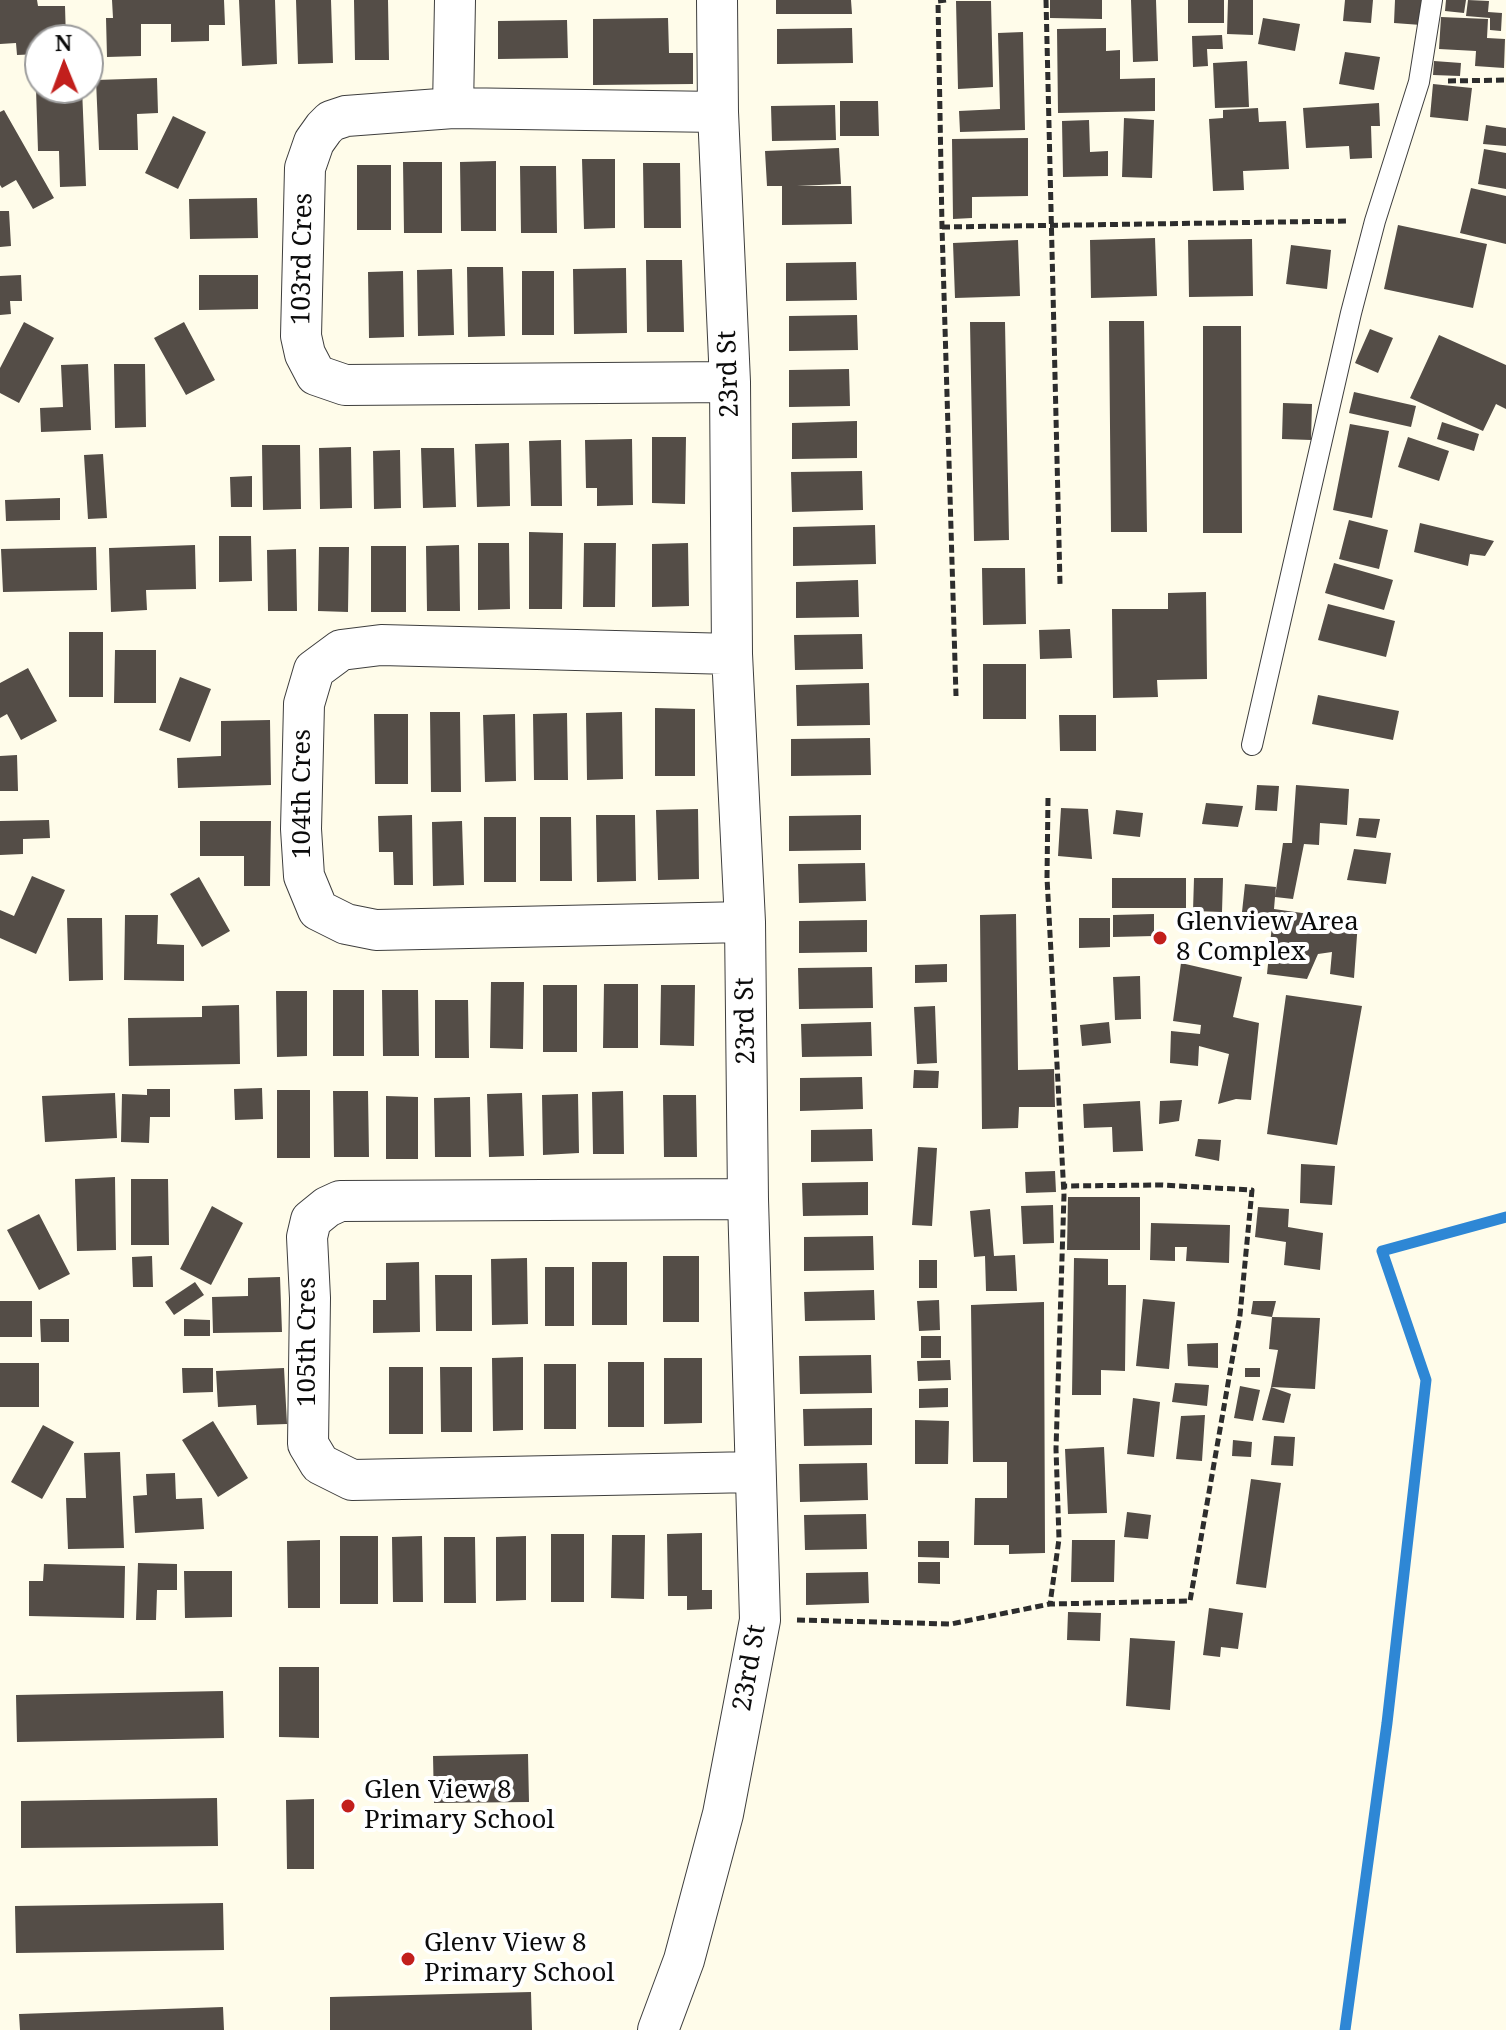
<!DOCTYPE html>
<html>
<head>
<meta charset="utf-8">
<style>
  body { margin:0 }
  #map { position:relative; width:1506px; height:2030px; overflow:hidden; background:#fffcea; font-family:"Noto Serif",serif }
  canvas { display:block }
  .north { position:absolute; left:24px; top:24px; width:80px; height:80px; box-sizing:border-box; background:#fff; border:2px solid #9d9d9d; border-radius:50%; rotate:359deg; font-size:22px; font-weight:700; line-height:32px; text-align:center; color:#0b0b0b }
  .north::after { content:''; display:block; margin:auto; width:28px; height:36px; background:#c21f1c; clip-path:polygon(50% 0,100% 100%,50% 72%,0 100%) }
</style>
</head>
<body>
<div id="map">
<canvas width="1506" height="2030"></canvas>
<div class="north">N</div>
</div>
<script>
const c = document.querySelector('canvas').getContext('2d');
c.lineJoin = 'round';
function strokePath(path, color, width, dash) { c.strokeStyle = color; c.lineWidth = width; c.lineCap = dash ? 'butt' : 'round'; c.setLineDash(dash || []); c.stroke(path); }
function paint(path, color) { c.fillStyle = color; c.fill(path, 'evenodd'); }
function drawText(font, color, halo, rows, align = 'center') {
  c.font = font + ' "Noto Serif",serif'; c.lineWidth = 8; c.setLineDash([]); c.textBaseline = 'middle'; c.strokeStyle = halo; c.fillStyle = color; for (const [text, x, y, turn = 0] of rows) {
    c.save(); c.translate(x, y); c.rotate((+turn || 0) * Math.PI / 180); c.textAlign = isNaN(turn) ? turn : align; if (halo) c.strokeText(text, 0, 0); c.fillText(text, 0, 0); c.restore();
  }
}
strokePath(new Path2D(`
  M1345,2030L1387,1723L1426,1380L1382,1251L1506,1217`), '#2e87d5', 11);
paint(new Path2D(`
  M0,0H37L38,6H65L66,40H40V54L17,55L16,43L0,44Z
  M112,0H224L225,25H209V41L171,42V24H141V56L107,57L106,18H113Z
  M239,0H275L277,64L242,66Z
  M296,0H331L333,63L298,64Z
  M354,0H388L389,60H355Z
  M776,0H851L852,14H776Z
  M1050,0H1102V19L1050,18Z
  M1131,0H1156L1158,61L1133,62Z
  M1188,0H1224V23H1188Z
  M1228,0H1253V35L1227,34Z
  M1345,0H1373L1371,23L1343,21Z
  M1395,0H1422L1421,25L1394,23Z
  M1446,0H1466L1464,13L1445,11Z
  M1468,0L1489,1L1488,12L1502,13L1501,31L1490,30V18L1466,16Z
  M956,1H991L993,87L958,89Z
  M1441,17L1488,19L1487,38L1505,39L1504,68L1475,66L1476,51L1439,49Z
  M668,18L669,53H693V84L593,85V19Z
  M1263,18L1300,24L1295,51L1258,44Z
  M567,20L568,58L498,59V21Z
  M852,28L853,63L777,64V29Z
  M1106,28V51L1120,50V79L1155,78V111L1058,113L1057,29Z
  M1023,32L1025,130L960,132L959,111L1000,109L998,33Z
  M1222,35L1223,49H1207L1208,66L1193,67L1192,36Z
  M1345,52L1380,57L1374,90L1339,84Z
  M1247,61L1249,107L1215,108L1213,63Z
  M1434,61L1461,63L1460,76L1433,75Z
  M157,78L158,113L137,114L138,150H99L96,80Z
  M1433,84L1472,88L1468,121L1430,117Z
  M82,88L86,186L60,187L59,151H38L36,89Z
  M840,101H878L879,136H840Z
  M1379,103L1380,126H1371L1372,158L1350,159L1349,146L1306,148L1303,108Z
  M835,105L836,140L772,141L771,106Z
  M1258,108L1259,122L1286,121L1289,169L1243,171L1244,190L1213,191L1209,119L1223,118V110Z
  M4,110L54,198L33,209L16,180L2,188L0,185V112Z
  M173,116L206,132L178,189L145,173Z
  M1124,118L1154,120L1152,178L1122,177Z
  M1089,120L1090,152L1108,151V176L1063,177L1062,121Z
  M1486,125L1506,128V146L1483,144Z
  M1028,138V196L972,197V218L953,219L952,139Z
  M839,148L841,184L797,186H851L852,224L782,225V186H767L765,151Z
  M1484,149L1506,153V189L1478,184Z
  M582,159H615V228L584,229Z
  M496,161V231H461L460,162Z
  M403,162H442V233H404Z
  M643,163H680L681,228H644Z
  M357,165H391V230H357Z
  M520,166H556L557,233H521Z
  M1471,188L1506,196V244L1460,233Z
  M257,198L258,238L190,239L189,199Z
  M0,211H9L11,246L0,247Z
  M1398,225L1487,244L1473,308L1384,289Z
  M1155,238L1157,296L1091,298L1090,240Z
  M1252,239L1253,296L1189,297L1188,240Z
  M1018,240L1020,296L955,298L953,243Z
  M1291,245L1331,250L1327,289L1286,284Z
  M646,260H682L684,332H647Z
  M856,262L857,300L786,301V263Z
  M467,267H503L505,336L468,337Z
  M626,268L627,333L574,334L573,269Z
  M452,269L454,335L418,336L417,270Z
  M403,271L404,337L369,338L368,272Z
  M522,271H554V335H522Z
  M21,275L22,301H10L11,314L0,315V276Z
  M199,275H258V309L199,310Z
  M857,315L858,350L789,351V316Z
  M1109,321H1144L1147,532H1111Z
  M24,322L54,338L19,403L0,393V368Z
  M184,322L215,380L186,395L154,338Z
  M970,322H1005L1009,540L974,541Z
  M1203,326H1241L1242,533H1203Z
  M1370,329L1393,338L1378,373L1355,363Z
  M1439,335L1506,365V409L1496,404L1483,431L1410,398Z
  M88,364L91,430L41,432L40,408L63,407L61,365Z
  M114,364H145L146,427L115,428Z
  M849,369L850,406L789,407V370Z
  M1354,392L1416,406L1411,427L1349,413Z
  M1283,403L1312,404L1311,440L1282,439Z
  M857,421V458L792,459V423Z
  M1442,422L1479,434L1474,451L1437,439Z
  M1350,424L1389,431L1372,518L1333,510Z
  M652,437H686L685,504L652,503Z
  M1408,437L1449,451L1439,481L1398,467Z
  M632,439L633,505L597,506V488H586L585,440Z
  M561,440L562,506H531L529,441Z
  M509,443L510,506L477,507L475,444Z
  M262,445H300L301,509L263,510Z
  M351,447L352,508L320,509L319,448Z
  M421,448H454L456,507L423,508Z
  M400,450L401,508L374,509L373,451Z
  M103,454L107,518L88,519L84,455Z
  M862,471L863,510L792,512L791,472Z
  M252,476V507H231L230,477Z
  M60,498V520L6,521L5,500Z
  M1349,520L1388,530L1379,569L1339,559Z
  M1420,523L1494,541L1485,556L1470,554L1468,566L1414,552Z
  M875,525L876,564L793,566V527Z
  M529,532L563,533L562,609H529Z
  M219,536H251L252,581L219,582Z
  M478,543H509L510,609L478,610Z
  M584,543H616L615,607H583Z
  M688,543L689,606L652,607V544Z
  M195,545L196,589L146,590L147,610L111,612L109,548Z
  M459,545L460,611H427L426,546Z
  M371,546H406V612H371Z
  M96,547L97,590L3,592L1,549Z
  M319,547H349L348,612L318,611Z
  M296,549L297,611H268L267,550Z
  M1334,563L1393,580L1384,610L1325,593Z
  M982,568H1025L1026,624L983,625Z
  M858,580L859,617L796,618V582Z
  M1206,592L1207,679L1157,680L1158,697L1113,698L1112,609H1168V593Z
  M1328,604L1395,621L1386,657L1318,640Z
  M1070,629L1072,658L1040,659L1039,630Z
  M69,632H103V697H69Z
  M862,634L863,669L795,670L794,635Z
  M115,650H156V703H114Z
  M983,664H1026V719H983Z
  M28,668L57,721L21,740L7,714L0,718V683Z
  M180,677L211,689L190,742L159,730Z
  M869,683L870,725L797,726L796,685Z
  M1318,695L1399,711L1393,740L1312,724Z
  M655,708L695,709V776H655Z
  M430,712H460L461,792H431Z
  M622,712L623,779L587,780L586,713Z
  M567,713L568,780H534L533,714Z
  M374,714H408V784H375Z
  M515,714L516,781L485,782L483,715Z
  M1059,715H1096V751H1060Z
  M270,720L271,785L178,788L177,758L221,756V721Z
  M870,738L871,775L791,776V739Z
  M17,755L18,791H0V756Z
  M1257,785L1279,786L1277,811L1255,810Z
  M1296,785L1349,789L1347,825L1320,823L1319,845L1304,844L1293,899L1275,897L1274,909L1358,921L1354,978L1330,974L1332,952L1318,954L1307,979L1267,974L1273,915L1242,912L1245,884L1276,887L1275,897L1283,843H1292Z
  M1206,803L1243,806L1238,827L1202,824Z
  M1061,808L1088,809L1092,859L1058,856Z
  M698,809L699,879L658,880L656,810Z
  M1116,810L1143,813L1140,837L1113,834Z
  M412,815L413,885H394L393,852H379L378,816Z
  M596,815H635L636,881L597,882Z
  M861,815V850L789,851V816Z
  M484,817H516V882H484Z
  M540,817H571L572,881H540Z
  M1359,818L1380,819L1376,838L1356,836Z
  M49,820L50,838L23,839V854L0,855V821Z
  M200,821H271L270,886H244V856H200Z
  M462,821L464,885L433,886L432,822Z
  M1354,849L1391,853L1386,884L1347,880Z
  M865,863L866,901L799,903L798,864Z
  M32,876L65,890L36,954L0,938V910L14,916Z
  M199,877L230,931L202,947L170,894Z
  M1112,878H1186V908H1112Z
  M1194,878H1223L1222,912L1193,911Z
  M1016,914L1018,1070L1054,1069L1055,1107H1019L1018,1128L982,1129L980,915Z
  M1154,914V936L1113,937V915Z
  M125,915H158L157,944L184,945V981L124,980Z
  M67,918H102L103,980L69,981Z
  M1079,918H1110V947L1079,948Z
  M867,920V952L799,953V921Z
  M1181,963L1242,977L1233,1017L1259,1023L1251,1100L1236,1099L1218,1104L1229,1054L1199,1046L1198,1066L1170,1063L1171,1031L1200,1034L1201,1025L1173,1021Z
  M947,964V982L915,983V965Z
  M872,967L873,1008L799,1009L798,968Z
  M1140,976L1141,1019L1115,1020L1113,977Z
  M491,982H524L523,1049L490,1048Z
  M604,984H638V1048H603Z
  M543,985H577V1052H543Z
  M661,985H695L694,1046L660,1045Z
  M333,990H364V1056H333Z
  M382,990H418L419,1056H383Z
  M276,991H307V1056L277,1057Z
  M1286,995L1362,1006L1337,1145L1267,1134Z
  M435,1000H468L469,1058H435Z
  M239,1005L240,1064L129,1066L128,1018L202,1017V1006Z
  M935,1006L937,1063L917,1064L914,1007Z
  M871,1022L872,1056L802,1057L801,1024Z
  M1109,1022L1111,1043L1082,1046L1080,1025Z
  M914,1070L939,1071L938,1088H913Z
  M862,1077L863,1109L800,1111V1078Z
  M262,1088L263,1119L235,1120L234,1089Z
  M147,1089H170V1117H150L149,1143L121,1142L122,1094L147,1095Z
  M277,1090H310V1158H277Z
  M333,1091H368L369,1157H334Z
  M623,1091L624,1154H593L592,1092Z
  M115,1093L117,1138L45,1142L42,1096Z
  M522,1093L524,1156L489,1157L487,1094Z
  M578,1094L579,1153L543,1155L542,1095Z
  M663,1095H696L697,1157H664Z
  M386,1096L418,1097V1159H386Z
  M470,1097L471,1157H435L434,1098Z
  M1182,1100L1179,1121L1159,1124L1160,1101Z
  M1140,1101L1143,1151L1113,1152L1112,1127L1084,1128L1083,1104Z
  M872,1129L873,1161L811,1162V1130Z
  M1198,1139L1221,1140L1219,1161L1195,1156Z
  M918,1147L937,1148L932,1226L912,1225Z
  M1301,1164L1335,1166L1332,1205L1300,1203Z
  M1055,1171L1056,1192L1026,1193L1025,1172Z
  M115,1177L116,1250L77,1251L75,1179Z
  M131,1179H168L169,1245H131Z
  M868,1182V1215L803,1216L802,1183Z
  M1068,1197H1140V1250H1067Z
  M1053,1205L1054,1243L1023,1244L1021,1206Z
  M212,1206L243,1223L211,1285L180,1269Z
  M1258,1207L1289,1209L1288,1227L1323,1233L1320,1270L1284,1265L1286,1242L1255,1237Z
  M990,1209L994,1256L1015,1255L1017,1291H986L985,1256L974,1257L970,1211Z
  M39,1214L70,1274L39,1290L7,1230Z
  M1151,1223L1230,1225L1229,1263L1186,1261L1187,1247H1175V1261L1150,1260Z
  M873,1236L874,1270L804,1271V1237Z
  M152,1256L153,1287H133L132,1257Z
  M663,1256H699V1322H663Z
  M527,1258L528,1324L492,1325L491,1259Z
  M1074,1258L1108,1259V1285H1126L1125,1371L1101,1370V1395H1072Z
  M919,1260H937V1288H919Z
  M419,1262L420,1332L373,1333V1300H386V1263Z
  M592,1262H627V1325H592Z
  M545,1267H574V1326H545Z
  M435,1275H472V1331H436Z
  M280,1277L282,1332L213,1333L212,1297L248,1296V1278Z
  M195,1282L204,1295L174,1315L165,1302Z
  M874,1290L875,1320L805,1321L804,1292Z
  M1143,1299L1175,1302L1169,1369L1136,1366Z
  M939,1300L940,1330L919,1331L917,1301Z
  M0,1301H32V1337H0Z
  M1253,1301H1276L1272,1317L1320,1318L1315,1389L1271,1387L1278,1350L1269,1349L1272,1317L1251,1314Z
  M1044,1302L1045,1553L1009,1554V1545H974L975,1498H1007V1462H973L971,1305Z
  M40,1319H69V1342H41Z
  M184,1319L210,1320V1336H184Z
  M921,1336H941V1358H921Z
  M1218,1343V1368L1188,1366L1187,1344Z
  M871,1355L872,1393L800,1394L799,1356Z
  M523,1357V1430L493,1431L492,1358Z
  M664,1358H702V1423L664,1424Z
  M950,1360L951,1380L918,1381L917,1361Z
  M608,1362H644V1427H608Z
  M0,1363H39V1407H0Z
  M544,1364H576V1429H544Z
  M389,1367H423V1434H389Z
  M440,1367H472V1432H441Z
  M182,1368H213V1392L183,1393Z
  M284,1368L287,1424L257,1425L256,1405L218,1407L216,1371Z
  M1245,1368H1260V1377H1245Z
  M1175,1383L1209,1385L1207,1406L1172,1402Z
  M1240,1386L1260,1390L1253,1421L1234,1418Z
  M1271,1387L1291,1394L1284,1423L1262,1420Z
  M948,1388V1407L919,1408V1389Z
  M1133,1398L1160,1402L1154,1457L1127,1454Z
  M872,1408V1445L804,1446L803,1409Z
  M1205,1415L1202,1461L1176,1459L1181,1416Z
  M915,1420L949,1421L948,1464H915Z
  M213,1421L248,1478L218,1497L182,1440Z
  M43,1425L74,1442L42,1499L11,1482Z
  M1274,1436L1295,1437L1293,1466L1271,1465Z
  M1233,1440L1252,1442L1251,1457L1232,1456Z
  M1104,1447L1107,1513L1068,1514L1065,1449Z
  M120,1452L124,1548L68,1549L66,1498H86L84,1453Z
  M867,1463L868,1500L800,1502L799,1464Z
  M175,1473L176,1499L202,1498L204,1529L135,1533L133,1496L147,1495L146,1474Z
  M1251,1479L1281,1483L1266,1588L1236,1584Z
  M1127,1512L1151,1515L1148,1539L1124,1537Z
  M866,1514L867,1549L805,1550L804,1515Z
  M702,1533V1590H712V1609L687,1610V1596H668L667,1534Z
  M551,1534H584V1602H551Z
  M612,1535H645L644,1599L611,1598Z
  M340,1536H378V1604H340Z
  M422,1536L423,1602H393L392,1537Z
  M526,1536V1600L496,1601V1537Z
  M444,1537H475L476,1603H444Z
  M320,1540V1608H288L287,1541Z
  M1072,1540H1115L1114,1582H1071Z
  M918,1541H949V1558L918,1557Z
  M918,1562H940V1584L918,1583Z
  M138,1563L177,1564V1590H157L156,1620H136Z
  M44,1564L125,1566L124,1618L29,1616V1581H43Z
  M184,1571H232V1617L185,1618Z
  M868,1572L869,1603L806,1605V1573Z
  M1209,1608L1243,1613L1238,1649L1221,1647L1220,1657L1203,1655Z
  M1068,1612L1101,1613L1100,1641L1067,1640Z
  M1130,1638L1175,1641L1170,1710L1126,1706Z
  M279,1667H319V1738L279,1737Z
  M223,1691L224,1738L17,1742L16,1695Z
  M528,1754L529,1802L434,1803L433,1756Z
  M217,1798L218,1846L21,1848V1801Z
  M314,1799V1869H287L286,1800Z
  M223,1903L224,1950L16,1953L15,1906Z
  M531,1992L532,2030H330V1997Z
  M223,2007L224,2030H20L19,2014Z`), '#544d47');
const lane = new Path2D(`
  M1252,745L1351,313L1375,221L1419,82L1432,0`);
const street = new Path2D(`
  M453,108L455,0
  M718,112L453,108L346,116L331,121L324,128L314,142L305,168L301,336L305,354L316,375L345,385L730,382
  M732,654L381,645L341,650L314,670L304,704L301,829L304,876L318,910L346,924L376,930L745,922
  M748,1199L340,1201L327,1207L311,1220L307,1237L310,1298L308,1444L320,1464L352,1480L755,1472
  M658,2030L684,1960L723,1814L760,1620L748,1199L745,922L732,654L730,382L718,112L717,0`);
strokePath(lane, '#3e3e3e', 22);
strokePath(street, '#3e3e3e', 42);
strokePath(new Path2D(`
  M946,0L938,1L942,227L956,696
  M1046,0L1060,584
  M1448,81L1506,80
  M942,227L1349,221
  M1048,798L1047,878L1064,1195L1056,1449L1059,1539L1050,1604
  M797,1620L951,1624L1050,1604L1190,1601L1240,1315L1252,1190L1162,1185L1063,1186`), '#2d2d2d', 5, [8, 4]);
strokePath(lane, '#fff', 20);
strokePath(street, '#fff', 40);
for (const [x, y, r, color] of [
  [1160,938,8,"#c21f1c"],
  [348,1806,8,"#c21f1c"],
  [408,1959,8,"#c21f1c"]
]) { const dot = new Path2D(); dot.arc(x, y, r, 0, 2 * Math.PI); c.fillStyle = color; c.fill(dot); strokePath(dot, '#fff', 3); }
drawText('26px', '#0b0b0b', '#fff', [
  ["103rd Cres",303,259,-89],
  ["23rd St",729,374,-92],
  ["104th Cres",303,794,-90],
  ["23rd St",746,1021,-91],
  ["105th Cres",308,1342,-90],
  ["23rd St",750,1668,-80]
]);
drawText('26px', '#0b0b0b', '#fff', [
  ["Glenview Area",1176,923],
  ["8 Complex",1176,953],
  ["Glen View 8",364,1791],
  ["Primary School",364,1821],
  ["Glenv View 8",424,1944],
  ["Primary School",424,1974]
], 'left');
</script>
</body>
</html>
